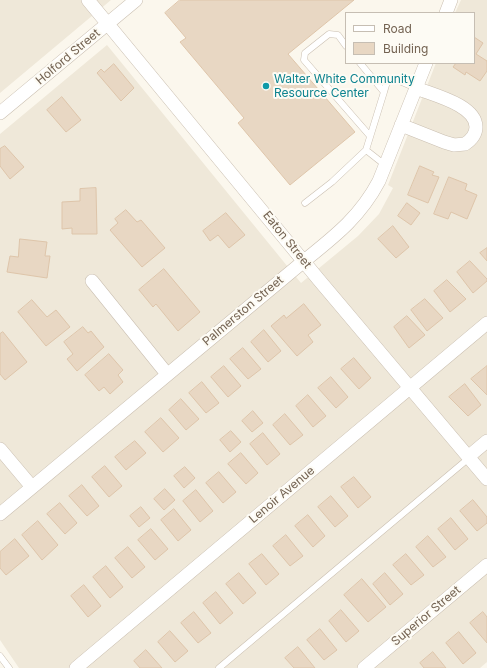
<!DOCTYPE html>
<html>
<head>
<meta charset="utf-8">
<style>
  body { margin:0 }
  #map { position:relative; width:487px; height:668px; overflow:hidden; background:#fbf7ed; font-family:Inter,sans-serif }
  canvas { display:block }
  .legend { position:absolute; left:345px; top:12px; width:130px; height:52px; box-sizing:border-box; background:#fdfbf4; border:1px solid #c6beb3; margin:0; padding:5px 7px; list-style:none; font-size:12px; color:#746352 }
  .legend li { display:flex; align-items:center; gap:8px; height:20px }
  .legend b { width:20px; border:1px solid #c6beb3 }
</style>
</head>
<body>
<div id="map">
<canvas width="487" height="668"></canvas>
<ul class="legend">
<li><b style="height:5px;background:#fff"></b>Road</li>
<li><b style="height:11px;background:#e8d7c3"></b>Building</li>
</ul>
</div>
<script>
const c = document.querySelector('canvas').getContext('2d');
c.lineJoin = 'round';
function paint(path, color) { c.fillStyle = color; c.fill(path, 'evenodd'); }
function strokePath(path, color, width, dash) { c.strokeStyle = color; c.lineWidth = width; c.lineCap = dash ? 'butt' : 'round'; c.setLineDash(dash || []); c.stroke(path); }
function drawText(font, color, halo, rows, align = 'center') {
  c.font = font + ' Inter,sans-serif'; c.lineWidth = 4; c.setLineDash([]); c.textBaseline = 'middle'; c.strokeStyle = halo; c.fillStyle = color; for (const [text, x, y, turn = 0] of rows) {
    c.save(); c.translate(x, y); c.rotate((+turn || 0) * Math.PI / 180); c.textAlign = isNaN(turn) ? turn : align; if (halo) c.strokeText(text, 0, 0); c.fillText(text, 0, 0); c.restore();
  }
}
paint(new Path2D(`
  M0,0H111L0,93Z
  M461,0H487V662L480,668H19L0,640V134L107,45L301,283L358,236L379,214L393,188L388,185L436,63H474V13H455Z`), '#efe8d9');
const building = new Path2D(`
  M180,0H354L288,54L355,132L290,185L238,123L244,118L180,42L186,38L165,13Z
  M474,37L483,43L476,54L487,61V71L480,81L466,72L465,75L453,67L456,63H474Z
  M114,64L134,88L121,101L97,73L101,69L104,72Z
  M62,97L81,120L66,132L47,110Z
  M5,146L24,167L10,179L0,166V149Z
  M420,166L434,172L432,175L439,177L428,203L408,195Z
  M449,177L467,184L465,190L477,195L467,219L451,212L448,219L434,214Z
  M96,188L97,234H72V228L62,229V202L80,201V189Z
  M407,203L420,213L411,225L398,216Z
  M126,210L137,222L141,220L165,248L142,267L110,230L118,223L115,219Z
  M226,213L245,235L229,248L218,235L210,241L203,231Z
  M393,226L409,247L396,258L378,239Z
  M20,239L47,242L45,256H50L47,278L7,272L10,256L18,257Z
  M487,248V261L480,253Z
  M470,261L487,279V281L473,293L457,272Z
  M164,269L200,312L178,331L156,304L153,307L139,290Z
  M447,280L466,299L450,312L434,291Z
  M425,299L443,318L427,331L411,310Z
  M32,300L47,317L56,310L70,327L46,346L18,312Z
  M304,304L321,325L308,335L313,342L297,356L271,326L284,315L286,318Z
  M407,316L425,335L409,348L394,327Z
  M83,327L88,333L91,331L104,347L77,371L67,359L73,354L64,342Z
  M264,330L281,351L268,362L251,342Z
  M3,332L27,362L5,380L0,374V334Z
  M243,348L261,369L248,379L230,359Z
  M109,354L123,370L118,375L123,382L110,394L104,387L99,391L85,375Z
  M354,358L371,378L359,389L341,369Z
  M224,366L241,386L228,397L211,377Z
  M487,366V395L471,379Z
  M331,377L348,397L336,408L318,388Z
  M202,382L219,403L206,413L189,393Z
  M465,384L481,405L468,416L449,397Z
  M308,395L326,416L313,427L296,406Z
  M181,399L199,419L186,430L169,410Z
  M253,411L263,423L252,432L242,421Z
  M285,414L303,435L290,445L273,425Z
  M161,418L179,438L163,452L145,432Z
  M231,431L241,442L230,452L220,440Z
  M263,433L280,454L267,465L250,444Z
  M135,441L146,453L126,470L115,457Z
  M241,453L258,473L246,484L228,464Z
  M105,466L122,486L109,497L92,477Z
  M185,467L195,478L184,488L174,476Z
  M219,472L236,492L223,503L206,483Z
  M354,477L371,497L358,508L341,487Z
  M82,485L99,506L87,516L69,496Z
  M165,489L175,500L164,510L154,499Z
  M196,490L213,511L200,522L183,501Z
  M331,496L348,516L335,527L318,507Z
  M473,500L487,517V523L477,531L460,511Z
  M60,503L77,523L65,534L47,514Z
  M141,507L150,518L139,527L130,516Z
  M174,509L191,530L178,541L161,520Z
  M308,515L325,536L313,547L295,526Z
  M451,518L468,539L455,550L438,529Z
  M38,521L58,545L42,560L22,535Z
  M151,529L168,549L155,560L138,540Z
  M286,535L303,556L290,566L273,546Z
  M428,536L446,557L433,567L416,547Z
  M15,539L29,556L6,575L0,568V552Z
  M128,547L145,567L132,578L115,558Z
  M262,554L279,574L266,585L249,564Z
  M406,554L424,575L411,585L393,565Z
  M106,566L123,587L110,598L93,577Z
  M239,573L256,593L243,604L226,584Z
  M385,573L403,594L390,605L373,584Z
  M362,579L386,607L368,622L344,595Z
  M84,585L101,606L88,617L71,596Z
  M216,592L233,613L220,624L203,603Z
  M341,610L359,631L346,642L329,621Z
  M194,612L211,633L198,643L181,623Z
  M483,612L487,617V643L470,623Z
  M320,629L337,650L324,660L307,640Z
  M170,631L188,651L175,662L158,642Z
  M459,632L476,653L463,664L446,643Z
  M298,647L315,668H294L285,658Z
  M146,650L162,668H140L134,661Z
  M433,652L446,668H424L420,663Z`);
paint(building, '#e8d7c3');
strokePath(building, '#dec5aa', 1);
const service = new Path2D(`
  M346,46L338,35L329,34L305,53L304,60L370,136
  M360,63L384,92L366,150
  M384,92L387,82L391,79L397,80L416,88
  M305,203L332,182L366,150L385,165
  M0,656L9,668
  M219,668L469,458`);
const minor = new Path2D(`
  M88,0L319,280L487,479
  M446,13L451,0
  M0,113L136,0
  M401,125L444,142L454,145L465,144C471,140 476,135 476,127C476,105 433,95 416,88
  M92,281L167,374
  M0,449L32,487
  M468,457L487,441
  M0,514L304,261C335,236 360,217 379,181L426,63
  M76,668L487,323
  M364,668L487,565`);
strokePath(service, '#cabfb1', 7);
strokePath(minor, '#cabfb1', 14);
strokePath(service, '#fff', 6);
strokePath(minor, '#fff', 13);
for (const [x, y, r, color] of [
  [266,86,4,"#0f9aa8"]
]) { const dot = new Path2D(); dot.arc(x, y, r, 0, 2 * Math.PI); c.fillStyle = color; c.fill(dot); strokePath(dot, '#fdfbf4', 1.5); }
drawText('12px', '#746352', '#fdfbf4', [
  ["Holford Street",68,57,-40],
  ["Eaton Street",287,240,51],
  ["Palmerston Street",243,311,-40],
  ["Lenoir Avenue",282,495,-40],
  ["Superior Street",426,616,-40]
]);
drawText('12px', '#0d838f', '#fdfbf4', [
  ["Walter White Community",274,79],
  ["Resource Center",274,93]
], 'left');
</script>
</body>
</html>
